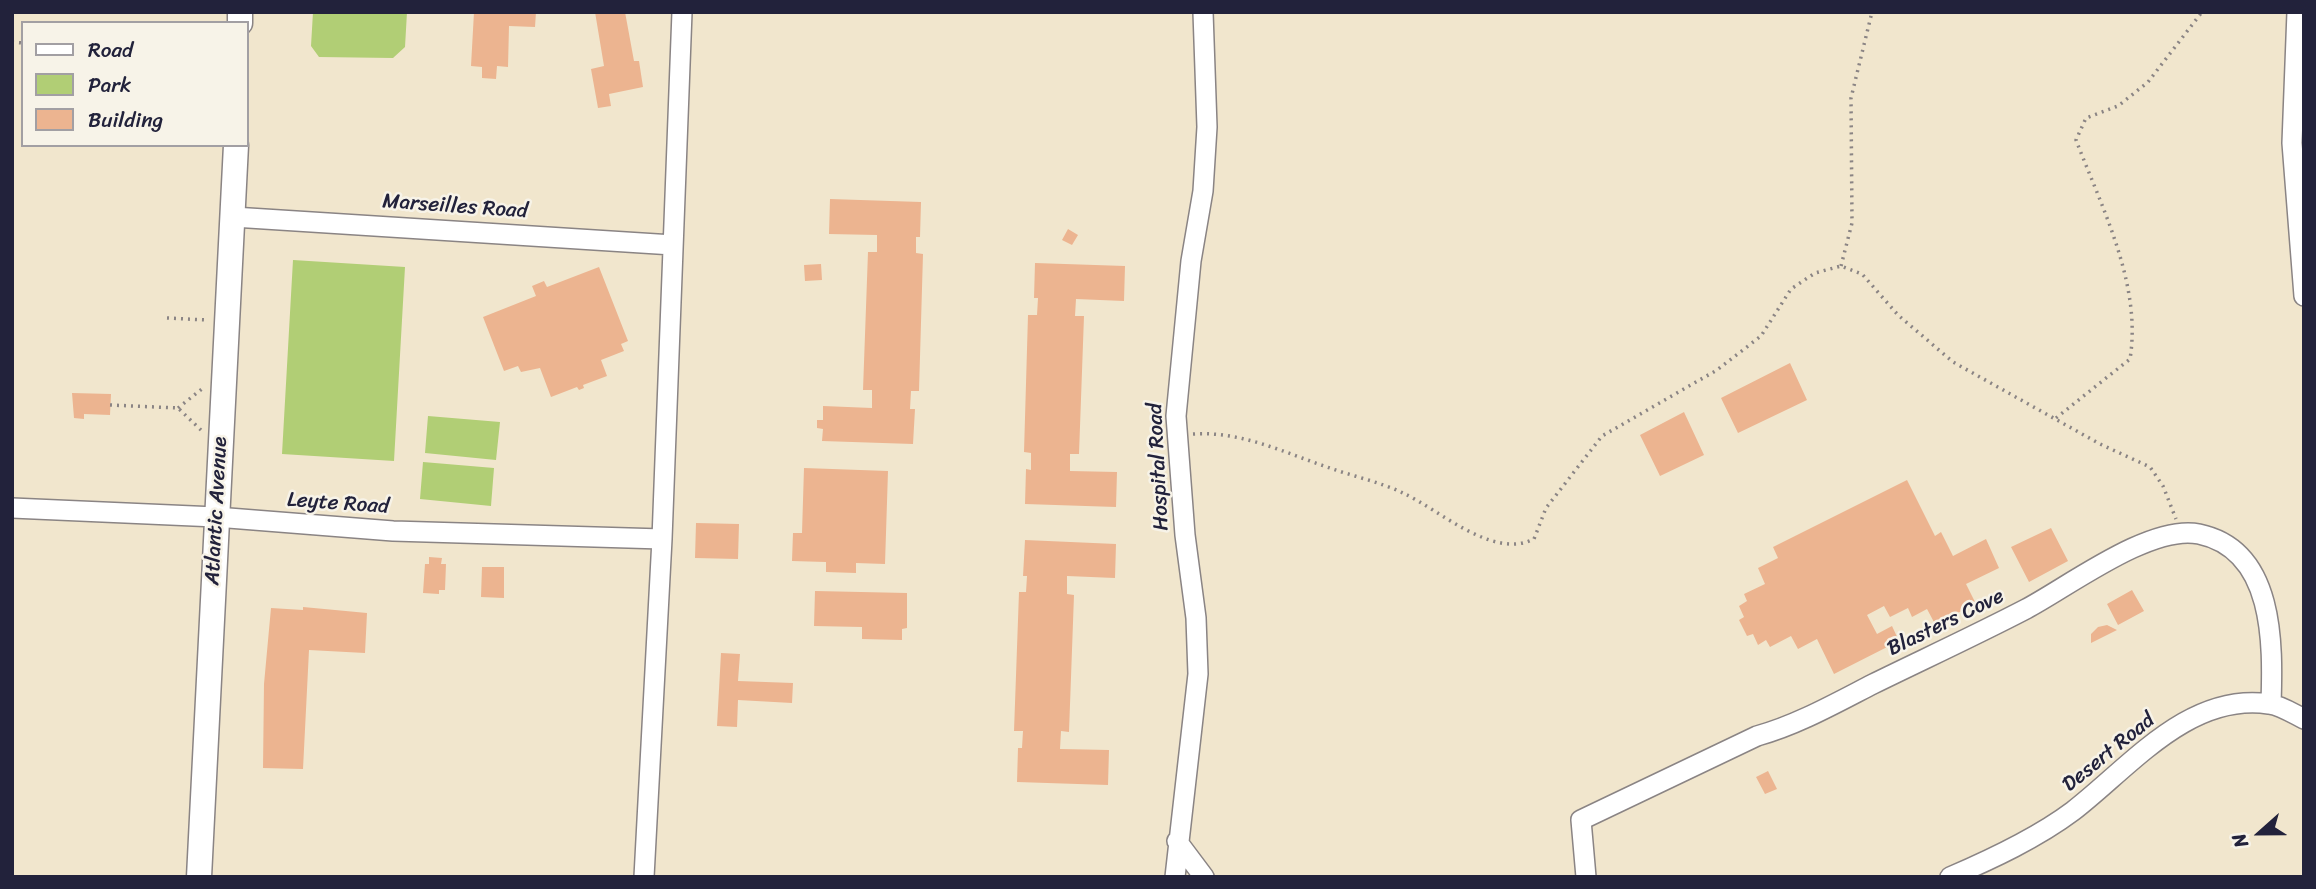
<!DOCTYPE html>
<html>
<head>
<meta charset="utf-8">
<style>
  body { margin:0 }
  #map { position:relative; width:2316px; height:889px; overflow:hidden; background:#f1e6cd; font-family:Sriracha,sans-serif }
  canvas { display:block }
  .frame { position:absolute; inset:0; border:14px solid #22223b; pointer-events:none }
  .legend { position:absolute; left:21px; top:21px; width:228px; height:126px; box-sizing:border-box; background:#f7f3e8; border:2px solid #a29fa3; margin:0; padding:9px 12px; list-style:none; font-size:21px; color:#22223b }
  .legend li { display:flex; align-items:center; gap:14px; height:35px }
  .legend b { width:35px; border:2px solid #a29fa3 }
  .north { position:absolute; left:2225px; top:798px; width:70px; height:70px; -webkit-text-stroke:5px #f7f3e8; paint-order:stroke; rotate:249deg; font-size:19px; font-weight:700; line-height:28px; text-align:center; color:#22223b }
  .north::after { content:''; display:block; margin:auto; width:24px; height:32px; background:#22223b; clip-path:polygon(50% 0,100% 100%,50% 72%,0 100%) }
</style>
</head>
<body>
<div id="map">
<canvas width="2316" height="889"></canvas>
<div class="frame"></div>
<ul class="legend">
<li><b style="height:9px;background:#fff"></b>Road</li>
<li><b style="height:19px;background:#b1ce75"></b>Park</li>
<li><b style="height:19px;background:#ecb490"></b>Building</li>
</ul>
<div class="north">N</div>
</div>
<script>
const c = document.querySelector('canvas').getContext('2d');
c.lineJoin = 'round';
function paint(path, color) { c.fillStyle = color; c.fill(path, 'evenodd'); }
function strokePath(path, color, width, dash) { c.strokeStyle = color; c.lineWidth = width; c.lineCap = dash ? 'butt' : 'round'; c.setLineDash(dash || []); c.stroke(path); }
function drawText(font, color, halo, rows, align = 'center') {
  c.font = font + ' Sriracha,sans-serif'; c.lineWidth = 5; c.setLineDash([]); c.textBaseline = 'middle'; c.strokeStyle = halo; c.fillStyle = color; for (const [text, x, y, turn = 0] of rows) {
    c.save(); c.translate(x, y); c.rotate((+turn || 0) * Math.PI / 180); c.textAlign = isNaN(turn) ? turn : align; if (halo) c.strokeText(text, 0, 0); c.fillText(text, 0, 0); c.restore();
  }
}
paint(new Path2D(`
  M313,12H407L405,47L393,58L319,57L311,46Z
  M293,260L405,267L394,461L282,454Z
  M428,416L500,422L496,460L425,453Z
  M423,462L494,468L491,506L420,499Z`), '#b1ce75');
paint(new Path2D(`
  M474,12H536L535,27L509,26L508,67L497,66L496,79L482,78V67L471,66Z
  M595,12H625L634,61H639L643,87L609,94L611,106L598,108L591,69L604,66Z
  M830,199L921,202L920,237H916V253L923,254L919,391H911L910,409H915L913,444L822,441L823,429L817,428V420H823V406L872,408V390H863L868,252H877V235L829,234Z
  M1068,229L1078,235L1072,245L1062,240Z
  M1035,263L1125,266L1124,301L1076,299L1075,316H1084L1079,454H1070V471L1117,472L1116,507L1025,504L1026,469L1031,470V453L1024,452L1028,315H1037L1038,298H1034Z
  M821,264L822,280L805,281L804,265Z
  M599,267L628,341L621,344L624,351L601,360L607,376L583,385L584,388L579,390L577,387L551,397L540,368L521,372L518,366L504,371L483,317L536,296L532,286L544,281L547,287Z
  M1790,363L1807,400L1738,433L1721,398Z
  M72,393L111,394L110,415L84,414V419L74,418Z
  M1684,412L1704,455L1660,476L1640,435Z
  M804,468L888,471L885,564L856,563V573L826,572V562L792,561L793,533H802Z
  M1907,480L1935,536L1941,532L1953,556L1986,539L1999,568L1966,584L1976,604L1935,624L1927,609L1912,617L1908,608L1890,617L1884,606L1867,615L1877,634L1892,626L1899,641L1834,674L1817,639L1798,649L1791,636L1770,647L1766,640L1758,645L1753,634L1747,636L1739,620L1744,617L1739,606L1747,601L1744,594L1765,584L1758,568L1778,558L1773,547Z
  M696,523L739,524L738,559L695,558Z
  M2051,528L2068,561L2029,582L2011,547Z
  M1025,540L1116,544L1115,578L1067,576V594L1074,595L1069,732L1061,731L1060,749L1109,750L1108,785L1017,782L1018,748H1022L1023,731H1014L1019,592H1026L1027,576H1023Z
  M429,557L442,558L441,564H446L445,590H439V594L423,593L425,564H429Z
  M482,567H504V598L481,597Z
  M2132,590L2144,611L2118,625L2107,604Z
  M815,591L907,593V628L902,629V640L862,639V627L814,626Z
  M303,607L367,613L365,653L309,650L303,769L263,768L264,684L271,608L303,610Z
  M2107,625L2117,630L2091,643V634L2098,627Z
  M721,653L740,654L738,681L793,683L792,703L738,700L737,727L717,726Z
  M1768,771L1777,789L1765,794L1756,777Z`), '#ecb490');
const minor = new Path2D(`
  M2297,12L2292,143L2304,296
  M233,217L673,245
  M12,508L216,517L393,531L662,539
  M1177,841L1204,877
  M644,877L662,539L682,12
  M1175,877L1198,674L1196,618L1185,535L1176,416L1191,261L1203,191L1207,127L1203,12
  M1586,877L1581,820L1757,736C1797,725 1836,703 1873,684C1924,659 1976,635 2026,609C2068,587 2150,524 2199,534C2275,550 2273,644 2271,704
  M1950,877C1992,859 2037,838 2073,811C2130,767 2189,692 2269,704C2280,705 2294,714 2304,719`);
const tertiary = new Path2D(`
  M240,23V12
  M199,877L236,145`);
strokePath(minor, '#8a8484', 22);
strokePath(tertiary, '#8a8484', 27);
strokePath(new Path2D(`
  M12,42L23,43
  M1841,266L1852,223L1851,98L1872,12
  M167,318L207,320
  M110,405L178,408L201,430
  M178,408L203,388
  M2056,418L2130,359C2142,285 2102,208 2076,140L2086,118L2118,106L2148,82L2202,12
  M1193,434C1241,431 1283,452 1327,467C1352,476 1380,482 1403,493C1440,510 1493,560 1534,539L1546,508L1602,436L1717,370L1761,336L1791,289L1815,273L1841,266L1862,274L1898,315L1953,362L2100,444L2150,467L2163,486L2176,519`), '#8a8484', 3.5, [2, 5]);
strokePath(minor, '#fff', 19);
strokePath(tertiary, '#fff', 24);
drawText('21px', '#22223b', '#f7f3e8', [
  ["Marseilles Road",455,207,4],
  ["Hospital Road",1159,467,-93],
  ["Leyte Road",338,504,4],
  ["Atlantic Avenue",217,511,-87],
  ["Blasters Cove",1946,623,-26],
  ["Desert Road",2109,753,-39]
]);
</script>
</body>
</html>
